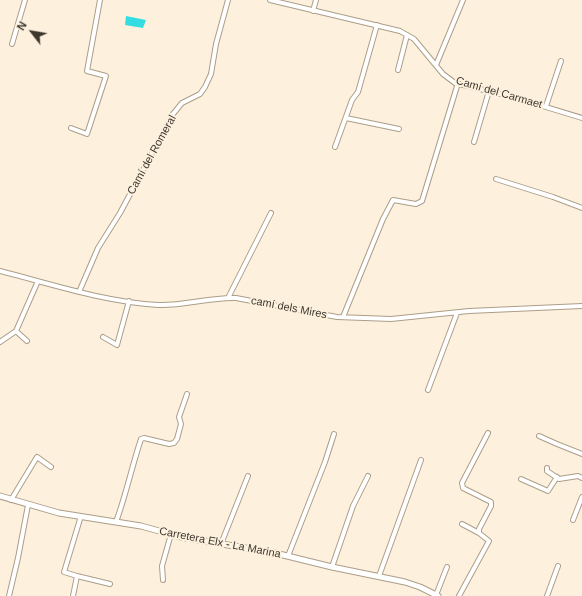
<!DOCTYPE html>
<html>
<head>
<meta charset="utf-8">
<style>
  body { margin:0 }
  #map { position:relative; width:582px; height:596px; overflow:hidden; background:#fdf1de; font-family:Helvetica,sans-serif }
  canvas { display:block }
  .north { position:absolute; left:12px; top:12px; width:40px; height:40px; -webkit-text-stroke:3px #fdf1de; paint-order:stroke; rotate:301deg; font-size:11px; font-weight:700; line-height:16px; text-align:center; color:#3d372e }
  .north::after { content:''; display:block; margin:auto; width:14px; height:18px; background:#3d372e; clip-path:polygon(50% 0,100% 100%,50% 72%,0 100%) }
</style>
</head>
<body>
<div id="map">
<canvas width="582" height="596"></canvas>
<div class="north">N</div>
</div>
<script>
const c = document.querySelector('canvas').getContext('2d');
c.lineJoin = 'round';
function paint(path, color) { c.fillStyle = color; c.fill(path, 'evenodd'); }
function strokePath(path, color, width, dash) { c.strokeStyle = color; c.lineWidth = width; c.lineCap = dash ? 'butt' : 'round'; c.setLineDash(dash || []); c.stroke(path); }
function drawText(font, color, halo, rows, align = 'center') {
  c.font = font + ' Helvetica,sans-serif'; c.lineWidth = 4; c.setLineDash([]); c.textBaseline = 'middle'; c.strokeStyle = halo; c.fillStyle = color; for (const [text, x, y, turn = 0] of rows) {
    c.save(); c.translate(x, y); c.rotate((+turn || 0) * Math.PI / 180); c.textAlign = isNaN(turn) ? turn : align; if (halo) c.strokeText(text, 0, 0); c.fillText(text, 0, 0); c.restore();
  }
}
paint(new Path2D(`
  M126,16L146,20L143,28L125,25Z`), '#34dde1');
const minor = new Path2D(`
  M270,0L400,31L414,39L443,74L455,83L513,97L582,118
  M313,11L316,0
  M12,44L25,0
  M436,65L463,0
  M398,70L407,35
  M546,106L561,61
  M346,118L399,129
  M71,128L87,134L106,76L87,71L100,0
  M474,142L489,91
  M335,147L352,100L358,92L377,25
  M496,179L553,197L582,208
  M0,271C51,284 105,302 158,305C184,306 210,297 236,298L337,317L391,319L469,311L582,306
  M79,292L98,248L120,213L173,114L182,103L200,94L205,87L211,74L216,44L228,0
  M228,298L271,213
  M343,317L383,219L393,200L416,204L422,201L458,83
  M16,331L27,341
  M103,337L117,345L129,301
  M0,342L16,331L38,281
  M428,390L457,313
  M539,436L557,444L582,454
  M547,468V471L559,479L578,476L582,478
  M521,479L548,491L557,477
  M11,500L37,457L51,467
  M573,520L582,497
  M116,522C126,495 132,466 141,439L144,438L169,444L174,443L177,439L181,424L179,417L187,394
  M462,524L479,533
  M221,544L248,476
  M288,556L325,462L334,434
  M332,567L353,506L368,476
  M77,576L110,584
  M379,576L421,460
  M163,580L162,566L171,534
  M436,595L447,567
  M9,596L18,558L28,505
  M73,596L77,576L64,572L81,516
  M459,596L489,541L479,533V529L491,506V502L463,488L462,483L488,433
  M547,596L558,566`);
const major = new Path2D(`
  M0,496L59,513L141,526L181,537L275,553L332,567L405,582L420,587L438,596`);
strokePath(minor, '#ac9e88', 6);
strokePath(major, '#ac9e88', 7);
strokePath(minor, '#fff', 4);
strokePath(major, '#fff', 5);
drawText('11px', '#3d372e', '#fdf1de', [
  ["Camí del Carmaet",499,93,16],
  ["Camí del Romeral",152,155,-61],
  ["camí dels Mires",289,308,11],
  ["Carretera Elx - La Marina",220,543,11]
]);
</script>
</body>
</html>
